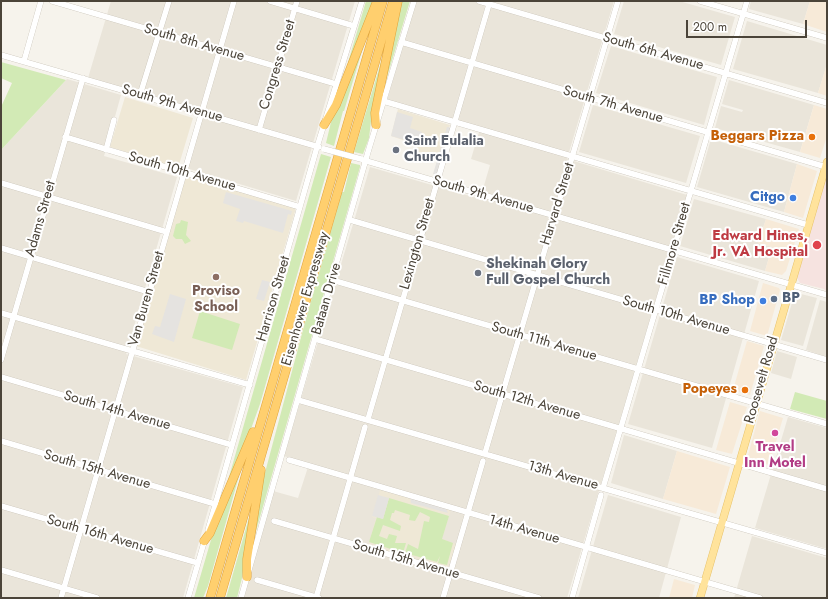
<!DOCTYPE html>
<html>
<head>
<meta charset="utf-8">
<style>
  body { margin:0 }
  #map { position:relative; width:828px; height:599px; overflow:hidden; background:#f6f3ec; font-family:Jost,sans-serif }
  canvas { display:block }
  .frame { position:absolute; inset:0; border:2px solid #4b4439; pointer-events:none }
  .scale { position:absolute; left:686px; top:20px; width:121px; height:18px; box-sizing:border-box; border:2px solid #4b4439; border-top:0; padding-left:5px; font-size:12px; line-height:14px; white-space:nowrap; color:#4b4439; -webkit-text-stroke:3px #fff; paint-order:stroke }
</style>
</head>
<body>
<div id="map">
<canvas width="828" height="599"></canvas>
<div class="frame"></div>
<div class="scale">200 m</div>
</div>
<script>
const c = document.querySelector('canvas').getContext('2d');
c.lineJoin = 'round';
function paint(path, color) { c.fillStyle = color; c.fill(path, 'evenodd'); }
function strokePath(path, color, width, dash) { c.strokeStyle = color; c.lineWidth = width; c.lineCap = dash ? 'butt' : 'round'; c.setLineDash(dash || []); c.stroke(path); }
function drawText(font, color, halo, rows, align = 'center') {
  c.font = font + ' Jost,sans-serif'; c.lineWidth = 4; c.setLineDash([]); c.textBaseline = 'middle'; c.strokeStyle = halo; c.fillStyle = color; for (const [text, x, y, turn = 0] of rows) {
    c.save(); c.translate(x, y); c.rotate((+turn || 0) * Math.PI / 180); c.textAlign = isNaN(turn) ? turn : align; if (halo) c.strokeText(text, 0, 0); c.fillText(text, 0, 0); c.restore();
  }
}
paint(new Path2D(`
  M111,1H355L296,201L186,168L203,112L88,78Z
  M416,1H614L567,159L687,195L567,598H243L273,491L298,498L309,464L284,456L370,167L480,199L490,165L471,159L480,129L387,100Z
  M624,1H679L735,17L721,65L614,34Z
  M751,1H810L803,24L749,9Z
  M747,21L827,45V64L818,93L733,69Z
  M611,46L717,77L704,125L596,93Z
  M67,79L121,95L104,156L177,177L126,354L243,387L183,598H1V150Z
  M729,80L814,105L800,152L715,128L721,106L742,112L743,110L722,104Z
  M593,105L700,136L686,183L579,152Z
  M711,139L797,164L784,212L697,187Z
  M694,199L766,219L758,243L772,247L765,271L680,246Z
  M677,257L759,281L712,448L628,424Z
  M797,293L817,298L803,346L781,340L794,296Z
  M820,300L827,302V357L806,350Z
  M777,351L797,357L791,379L771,373Z
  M788,417L827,428V549L755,528Z
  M624,435L677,451L663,499L611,483Z
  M608,495L681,517L659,598H578Z
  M752,536L827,558V598H734Z`), '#eae5da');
paint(new Path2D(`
  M810,1H827V32L803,24Z
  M827,64V96L818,93Z
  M814,105L827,109V136L820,158L800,152Z
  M797,164L817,171L803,218L784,212Z
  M766,219L799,229L786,271L782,275L765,271L772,247L758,243Z
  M763,283L779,288L780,290L767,336L750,331Z
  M747,341L764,346L750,395L733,390Z
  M730,402L747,407L732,454L716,450Z
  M760,411L783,418L769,465L747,459Z
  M677,451L730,467L716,514L663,499Z
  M674,579L695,585L692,598H669Z`), '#f7ead8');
paint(new Path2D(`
  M125,97L193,118L178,168L110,147Z
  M398,109L450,125L439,161L415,153L418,145L391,136Z
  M186,175L296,208L246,380L136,346Z
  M380,490L451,510L442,539L456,544L449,567L446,569L368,546L376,518L372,517Z`), '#efe8d6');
paint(new Path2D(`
  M827,176V292L824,289L800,283L797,278Z`), '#f6e3e0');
paint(new Path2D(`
  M366,1H375L342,83Z
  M400,1H410L381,97Z
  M365,41L344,111H343L334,146L326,143L331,122Z
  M387,42L372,113L369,138L363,154L354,152Z
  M1,62L66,80L1,150V107L12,83L1,78Z
  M321,154L331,157L260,404L247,440L217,512L223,491H225Z
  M351,163L360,165V167L252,545L250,559L258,499L304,326L342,192H344Z
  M181,220L188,222L186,235L191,241L185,244L182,239H176L173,236L176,224L180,223Z
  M200,311L240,324L232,350L192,338Z
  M795,392L827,401V419L790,409Z
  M237,475L239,476L208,586L203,598H194L213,533Z
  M389,498L449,516L442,539L453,543L447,565L438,563L440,556L437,562L405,553L408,544L418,549L424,521L429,522L430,517L420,512L415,521L409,520L410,515L395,510L394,513H392L390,520L401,526L400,531L383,525L379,536L387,539L389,534L397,536L395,543H406L403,553L369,542L377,517L383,519Z
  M252,507L242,578L237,598H226Z`), '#d2eab5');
paint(new Path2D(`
  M397,112L413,117L410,128L422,132L419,141L410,138L409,141L391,136Z
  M447,127L452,128L438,175L433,174Z
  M226,192L292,211L291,215L288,214L283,233L244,221L243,223L236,221L240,209L223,203Z
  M262,280L270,282L264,301L256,299Z
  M170,294L186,299L174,342L152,334L155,326L160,327Z
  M378,495L389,498L383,519L372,516Z
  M410,496L445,507L448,513L411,503Z`), '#e5e3e0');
const minor = new Path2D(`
  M52,1L336,84
  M270,1L354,26
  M479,1L827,103
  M700,1L827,38
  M401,42L826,167
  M1,55L319,147
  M24,61L41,1
  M140,95L169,1
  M383,101L808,225
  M259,130L297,1
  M65,137L300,207
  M106,150L114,120
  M363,160L827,295
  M1,183L167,232
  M350,220L827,360
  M1,248L149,292
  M332,280L827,424
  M1,313L250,385
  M315,339L827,489
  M1,360L83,78
  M1,377L232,445
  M298,400L827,553
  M368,419L490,1
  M1,441L215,504
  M485,453L618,1
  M289,460L760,598
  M603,488L747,1
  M1,506L198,563
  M274,521L539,598
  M208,530L317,147L362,1
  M1,570L97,598
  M257,580L319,598
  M61,598L234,1
  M188,598L205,539
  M241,598L368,152L414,1
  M316,598L365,427
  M443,598L483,461
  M572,598L601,495`);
const major = new Path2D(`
  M700,598L827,162`);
const highway = new Path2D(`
  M324,125L336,105L377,1
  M376,125L375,113L398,1
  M204,541L210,533L253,432
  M247,577V559L261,470
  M210,598L383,1
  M220,598L393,1`);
strokePath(minor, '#c2bbae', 6);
strokePath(major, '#e6c16a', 8);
strokePath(highway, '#e0a43c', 9);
strokePath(minor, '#fff', 5.5);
strokePath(major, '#ffe39c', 7);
strokePath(highway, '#ffcf6e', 8);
const minorBridge = new Path2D(`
  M324,149L361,159`);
strokePath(minorBridge, '#c2bbae', 6, []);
strokePath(minorBridge, '#fff', 5.5);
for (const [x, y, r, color] of [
  [812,137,4,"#e8710a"],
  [396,150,4,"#6b7280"],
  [793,198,4,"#3f7fe0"],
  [817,245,5,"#e0444e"],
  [478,273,4,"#6b7280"],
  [216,277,4,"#8d6e63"],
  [774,299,4,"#5c6f8a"],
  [763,301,4,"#3f7fe0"],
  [745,390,4,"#e8710a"],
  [775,433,4,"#d1479c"]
]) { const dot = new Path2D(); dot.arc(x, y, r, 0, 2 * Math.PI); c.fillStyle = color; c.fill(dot); strokePath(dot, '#fff', 1.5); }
drawText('14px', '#4b4439', '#fff', [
  ["South 8th Avenue",194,43,16],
  ["South 6th Avenue",653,52,16],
  ["Congress Street",278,65,-73],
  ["South 9th Avenue",172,104,16],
  ["South 7th Avenue",613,105,16],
  ["South 10th Avenue",182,172,16],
  ["South 9th Avenue",483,195,16],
  ["Harvard Street",558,204,-73],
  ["Adams Street",41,219,-74],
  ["Lexington Street",418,244,-74],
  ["Fillmore Street",675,244,-74],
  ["Van Buren Street",147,299,-74],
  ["Harrison Street",274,299,-74],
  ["Eisenhower Expressway",306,299,-74],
  ["Bataan Drive",327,299,-74],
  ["South 10th Avenue",676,316,16],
  ["South 11th Avenue",544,342,16],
  ["Roosevelt Road",762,380,-74],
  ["South 12th Avenue",527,401,16],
  ["South 14th Avenue",117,411,16],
  ["South 15th Avenue",97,470,16],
  ["13th Avenue",563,476,16],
  ["14th Avenue",524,530,16],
  ["South 16th Avenue",100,535,16],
  ["South 15th Avenue",406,560,16]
]);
drawText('bold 14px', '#c56008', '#fff', [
  ["Beggars Pizza",804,137],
  ["Popeyes",737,390]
], 'right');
drawText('bold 14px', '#5b616d', '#fff', [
  ["Saint Eulalia",404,142],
  ["Church",404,158],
  ["Shekinah Glory",486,265],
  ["Full Gospel Church",486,281]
], 'left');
drawText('bold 14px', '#366cbe', '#fff', [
  ["Citgo",785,198],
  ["BP Shop",755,301]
], 'right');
drawText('bold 14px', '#be3a42', '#fff', [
  ["Edward Hines,",808,237],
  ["Jr. VA Hospital",808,253]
], 'right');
drawText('bold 14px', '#785e54', '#fff', [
  ["Proviso",216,292],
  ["School",216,308]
]);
drawText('bold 14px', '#4e5e75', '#fff', [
  ["BP",782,299]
], 'left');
drawText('bold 14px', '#b23c85', '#fff', [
  ["Travel",775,448],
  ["Inn Motel",775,464]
]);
</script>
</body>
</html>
